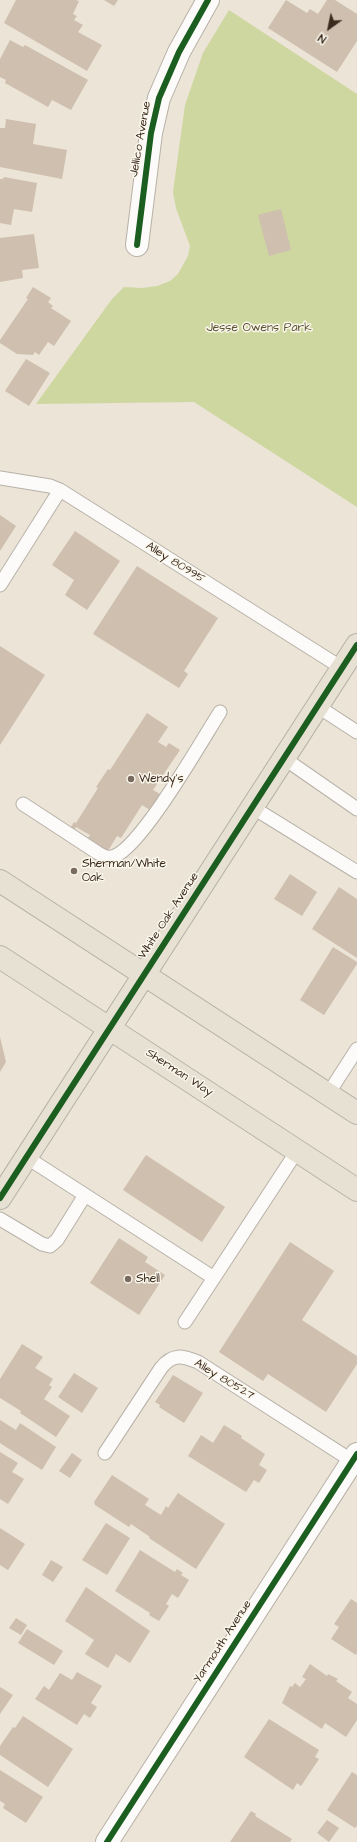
<!DOCTYPE html>
<html>
<head>
<meta charset="utf-8">
<style>
  body { margin:0 }
  #map { position:relative; width:357px; height:1842px; overflow:hidden; background:#ebe4d7; font-family:"Architects Daughter",sans-serif }
  canvas { display:block }
  .north { position:absolute; left:309px; top:8px; width:40px; height:40px; -webkit-text-stroke:3px #fbf7ec; paint-order:stroke; rotate:213deg; font-size:11px; font-weight:700; line-height:16px; text-align:center; color:#3b2a1e }
  .north::after { content:''; display:block; margin:auto; width:14px; height:18px; background:#3b2a1e; clip-path:polygon(50% 0,100% 100%,50% 72%,0 100%) }
</style>
</head>
<body>
<div id="map">
<canvas width="357" height="1842"></canvas>
<div class="north">N</div>
</div>
<script>
const c = document.querySelector('canvas').getContext('2d');
c.lineJoin = 'round';
function paint(path, color) { c.fillStyle = color; c.fill(path, 'evenodd'); }
function strokePath(path, color, width, dash) { c.strokeStyle = color; c.lineWidth = width; c.lineCap = dash ? 'butt' : 'round'; c.setLineDash(dash || []); c.stroke(path); }
function drawText(font, color, halo, rows, align = 'center') {
  c.font = font + ' "Architects Daughter",sans-serif'; c.lineWidth = 3; c.setLineDash([]); c.textBaseline = 'middle'; c.strokeStyle = halo; c.fillStyle = color; for (const [text, x, y, turn = 0] of rows) {
    c.save(); c.translate(x, y); c.rotate((+turn || 0) * Math.PI / 180); c.textAlign = isNaN(turn) ? turn : align; if (halo) c.strokeText(text, 0, 0); c.fillText(text, 0, 0); c.restore();
  }
}
paint(new Path2D(`
  M229,10L357,94V507L194,402L36,404L112,299L124,287L142,288L157,286L170,281L178,274L188,256L190,246L176,208L173,192L185,105L203,53Z`), '#ced79f');
paint(new Path2D(`
  M16,0H76L79,1L73,14L77,16L74,20L83,25L78,32L102,45L87,71L4,23Z
  M104,0H118L114,6Z
  M286,0L307,13L310,9L318,14L327,0H335L357,14V41L337,72L268,28Z
  M10,40L23,47L25,45L88,80L71,110L52,100L48,107L5,83L6,80L0,77V59Z
  M6,119L36,124L33,144L67,150L62,179L0,167V128H5Z
  M4,177L37,183L32,212L14,209L11,225L0,223V179H3Z
  M281,209L291,250L269,256L258,215Z
  M34,234L39,268L22,270L23,278L0,282V238Z
  M33,287L51,298L48,302L53,306L51,308L71,321L54,346L48,342L39,355L35,352L33,355L17,354L0,343V340L28,299L26,298Z
  M26,359L50,373L29,406L5,391Z
  M0,515L16,526L0,551Z
  M75,531L120,561L87,610L65,595L74,580L52,565Z
  M137,566L218,618L184,671L188,674L179,688L93,634Z
  M0,646L45,675L0,745Z
  M147,713L168,727L158,742L166,747L169,743L180,750L153,790L160,794L150,810L142,805L121,838L117,836L108,851L88,838L90,835L76,827L75,829L71,827L74,822L76,823L98,788L96,787L108,769L110,770Z
  M290,874L317,892L302,916L274,899Z
  M339,887L357,899V958L312,929Z
  M333,947L357,962V964L324,1015L300,1000Z
  M0,1037L6,1062L0,1072Z
  M146,1155L225,1207L202,1242L123,1190Z
  M119,1238L148,1257L145,1262L165,1275L139,1315L90,1283Z
  M290,1242L334,1271L302,1320L357,1356V1364L326,1412L268,1374L263,1381L219,1352Z
  M22,1344L43,1357L35,1368L53,1379L49,1385L52,1387L44,1399L70,1416L56,1437L20,1413L21,1411L0,1398V1379Z
  M74,1373L98,1388L82,1413L58,1397Z
  M173,1375L203,1393L184,1423L159,1407L160,1405L155,1402Z
  M0,1420L16,1430L20,1423L56,1447L42,1470L0,1443Z
  M224,1425L242,1436L241,1438L265,1454L259,1465L267,1470L259,1483L254,1480L246,1492L188,1456L201,1435L213,1443Z
  M0,1452L18,1463L12,1472L24,1479L8,1504L0,1499Z
  M72,1453L82,1460L70,1478L59,1471Z
  M112,1475L149,1499L145,1505L161,1515L166,1506L168,1508L178,1493L225,1524L196,1569L149,1538L150,1537L131,1524L129,1527L95,1505L94,1502Z
  M106,1523L130,1538L107,1575L82,1560Z
  M0,1528L25,1544L8,1570L0,1565Z
  M140,1550L175,1572L177,1569L183,1573L181,1575L189,1580L178,1598L172,1594L166,1604L169,1606L159,1621L149,1615L150,1613L115,1591Z
  M51,1560L63,1567L53,1582L42,1575Z
  M86,1587L150,1631L130,1663L116,1654L108,1668L85,1654L94,1640L65,1621Z
  M351,1599L357,1603V1653L356,1655L331,1639L339,1627L334,1624Z
  M16,1618L27,1625L21,1635L9,1628Z
  M27,1629L63,1651L54,1665L18,1643Z
  M310,1664L327,1676L328,1674L338,1679L336,1681L352,1692L348,1698L357,1704V1720L346,1737L325,1723L322,1729L282,1703L290,1686L292,1687L295,1683L300,1687L306,1679L302,1677Z
  M77,1672L102,1686L91,1703L97,1707L90,1718L84,1714L77,1725L35,1699L44,1686L49,1690L60,1673L72,1680Z
  M0,1687L13,1695L0,1714Z
  M23,1716L73,1749L48,1787L0,1755V1746L13,1727L15,1728Z
  M269,1719L319,1750L315,1757L319,1759L301,1786L297,1783L293,1790L244,1757Z
  M0,1770L43,1797L26,1823L3,1808L5,1804L0,1801Z
  M352,1772L357,1775V1826L355,1828L327,1810Z
  M251,1811L256,1814L255,1816L292,1839L290,1842H230Z
  M327,1820L339,1828L329,1842L317,1833Z`), '#cfbfaf');
const service = new Path2D(`
  M0,478L50,486L60,490L342,668
  M0,585L60,490
  M317,706L357,732
  M285,759L357,809
  M23,804L98,853C103,856 108,859 115,856C143,844 201,742 220,712
  M252,807L357,872
  M328,1094L357,1049
  M26,1157L214,1278
  M0,1219L42,1244L50,1246L57,1240L85,1195
  M185,1322L297,1151
  M105,1453L161,1368C173,1353 182,1356 198,1362L357,1464`);
const minor = new Path2D(`
  M137,245L151,133L159,98L179,52L208,0
  M107,1842L357,1454`);
const primary = new Path2D(`
  M0,881L357,1113
  M0,957L357,1190
  M0,1198L357,645`);
strokePath(service, '#b7b1a8', 15);
strokePath(minor, '#b7b1a8', 24);
strokePath(primary, '#b7b1a8', 24);
strokePath(service, '#fcfbf9', 13);
strokePath(minor, '#fcfbf9', 22);
strokePath(primary, '#e7e1d4', 22);
strokePath(new Path2D(`
  M137,245L151,133L159,98L179,52L208,0
  M0,1198L357,645
  M107,1842L357,1454`), '#1b5e20', 6);
for (const [x, y, r, color] of [
  [131,779,4,"#796b5f"],
  [74,871,4,"#796b5f"],
  [128,1279,4,"#796b5f"]
]) { const dot = new Path2D(); dot.arc(x, y, r, 0, 2 * Math.PI); c.fillStyle = color; c.fill(dot); strokePath(dot, '#fbf7ec', 1.5); }
drawText('12px', '#3b2a1e', '#fbf7ec', [
  ["Jellico Avenue",141,139,-80],
  ["Alley 80995",175,563,32],
  ["White Oak Avenue",169,916,-57],
  ["Sherman Way",179,1073,33],
  ["Alley 80527",224,1380,31],
  ["Yarmouth Avenue",223,1642,-57]
]);
drawText('12px', '#5a5333', '#fbf7ec', [
  ["Jesse Owens Park",259,328]
]);
drawText('12px', '#3b2a1e', '#fbf7ec', [
  ["Wendy's",139,779],
  ["Sherman/White",82,864],
  ["Oak",82,878],
  ["Shell",136,1279]
], 'left');
</script>
</body>
</html>
